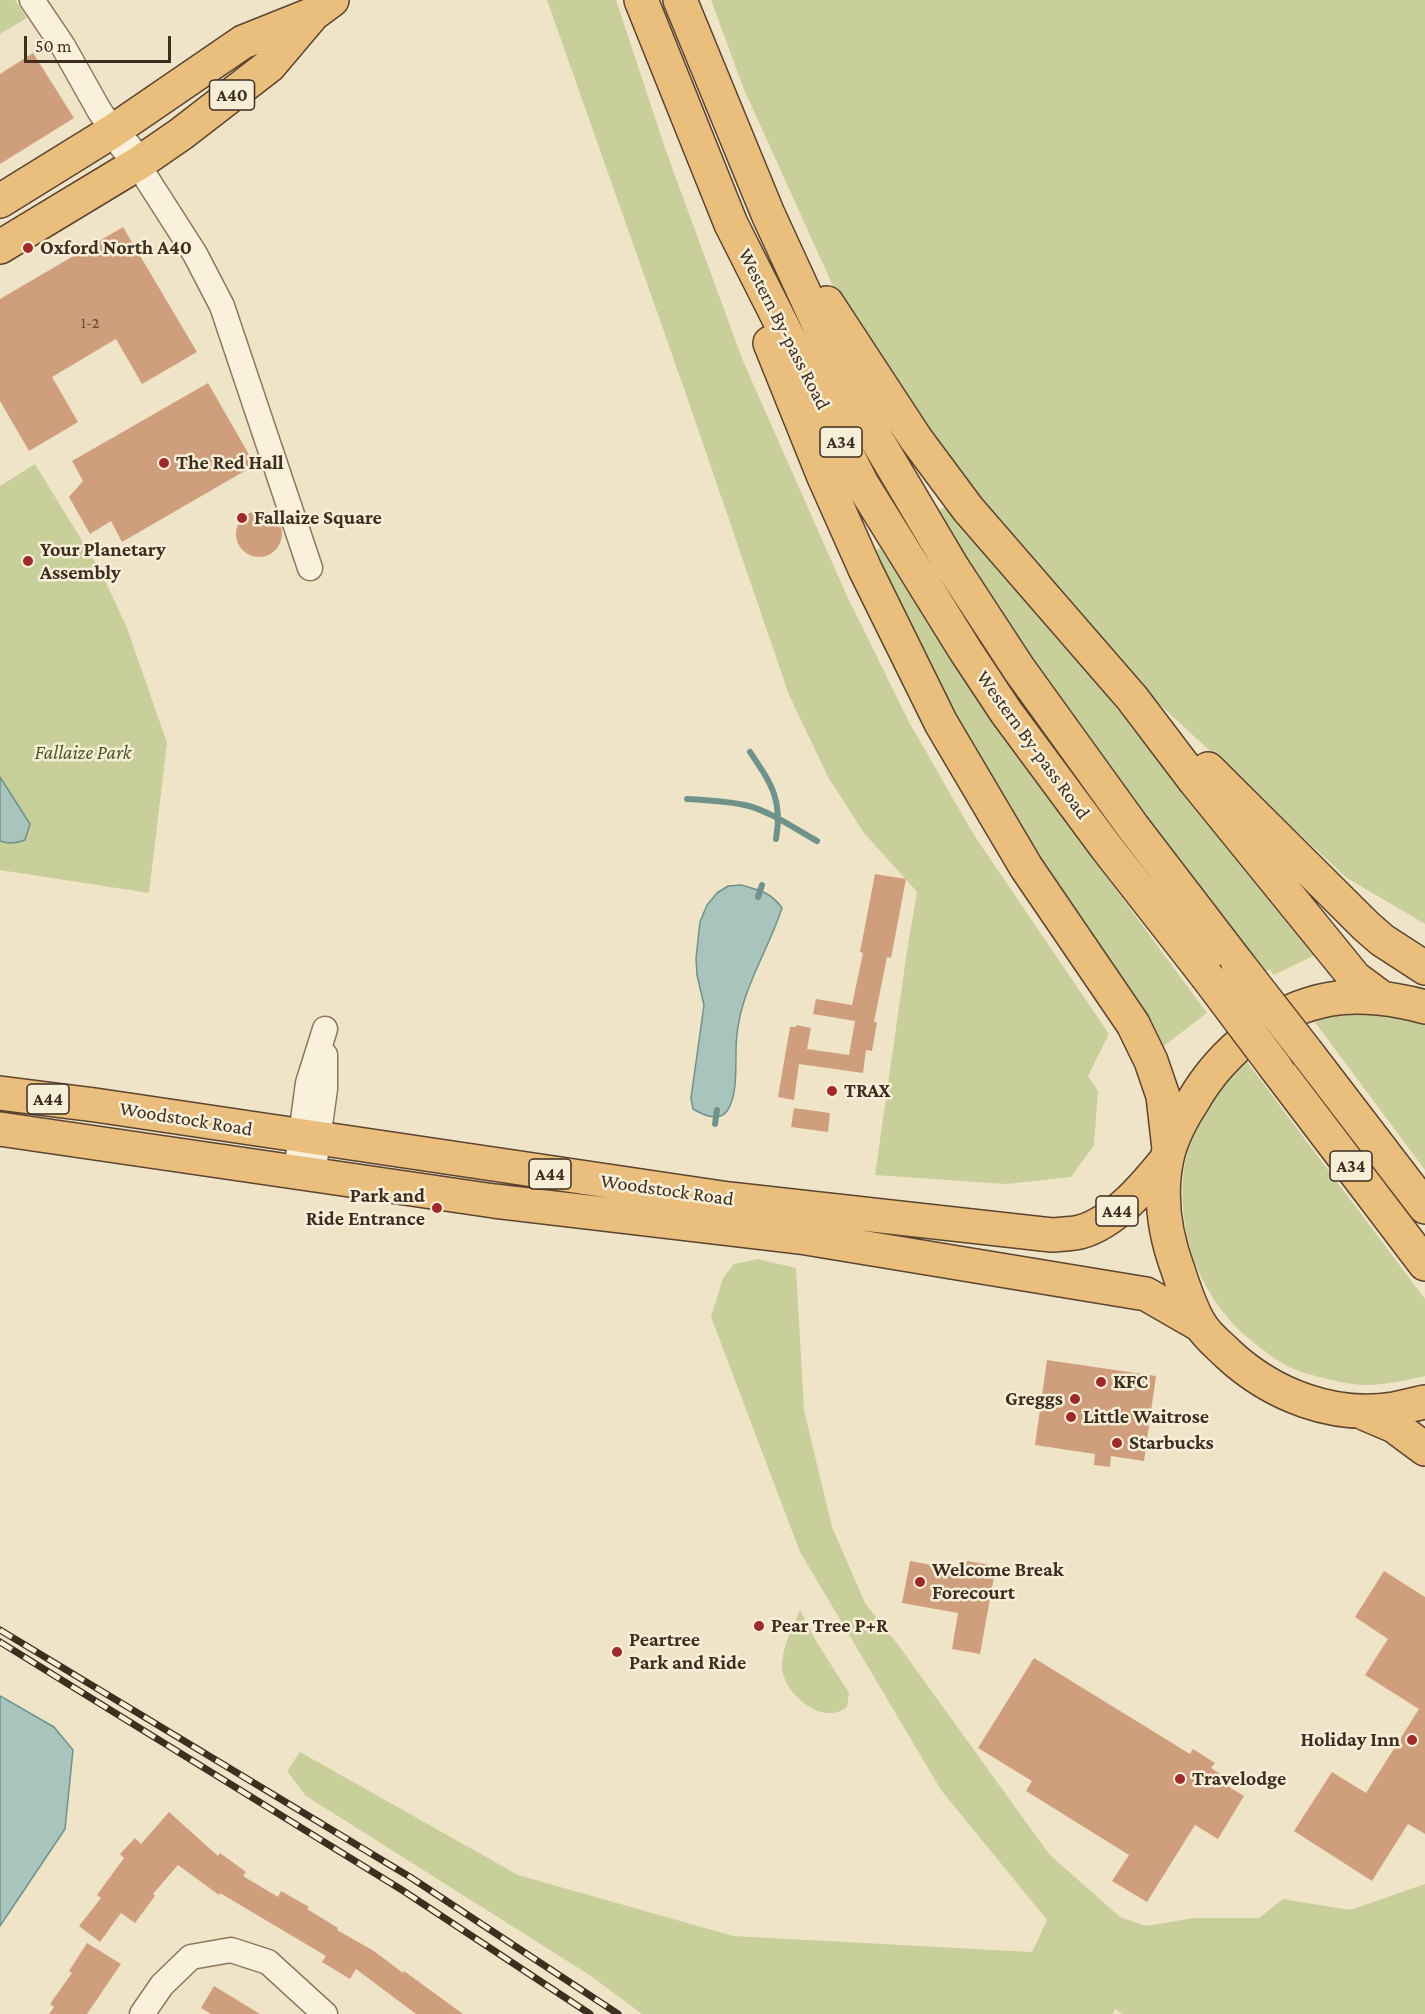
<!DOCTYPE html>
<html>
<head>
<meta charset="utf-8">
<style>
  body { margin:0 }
  #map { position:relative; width:1425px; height:2014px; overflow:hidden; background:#f0e4c8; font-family:"Crimson Pro",serif }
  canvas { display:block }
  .scale { position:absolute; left:24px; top:36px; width:147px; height:27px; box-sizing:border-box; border:3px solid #3d2e20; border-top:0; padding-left:8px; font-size:18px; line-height:21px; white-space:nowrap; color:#3d2e20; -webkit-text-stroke:4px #f7eed8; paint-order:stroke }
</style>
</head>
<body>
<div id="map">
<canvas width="1425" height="2014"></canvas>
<div class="scale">50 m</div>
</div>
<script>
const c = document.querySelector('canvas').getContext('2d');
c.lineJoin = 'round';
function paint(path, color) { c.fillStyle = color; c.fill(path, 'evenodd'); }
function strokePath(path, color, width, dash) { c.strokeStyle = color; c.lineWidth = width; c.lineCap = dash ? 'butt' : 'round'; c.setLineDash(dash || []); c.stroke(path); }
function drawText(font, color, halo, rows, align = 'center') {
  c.font = font + ' "Crimson Pro",serif'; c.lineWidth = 5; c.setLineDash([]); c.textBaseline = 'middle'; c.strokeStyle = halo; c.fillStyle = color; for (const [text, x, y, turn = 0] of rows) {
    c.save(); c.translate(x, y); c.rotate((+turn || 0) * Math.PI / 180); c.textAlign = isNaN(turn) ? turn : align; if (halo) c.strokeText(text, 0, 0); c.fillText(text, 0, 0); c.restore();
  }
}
paint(new Path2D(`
  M0,0H15L27,18L0,34Z
  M547,0H616L666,151L743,361L847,596L909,722L974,835L1109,1034L1088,1076L1098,1091L1094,1145L1071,1177L1006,1184L875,1175L907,951L917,892L864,833L828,777L789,695L687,397Z
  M711,0H1425V924L1347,878L1115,663L947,455L837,295L743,87Z
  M35,464L100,570L127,628L167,743L149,893L0,870V486Z
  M952,503L1016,579L1138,736L1315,955L1274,975L1269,969L1265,973L1118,786L1026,657L936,512Z
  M880,548L932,631L1106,876L1207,1013L1161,1048L1002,806L870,554Z
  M1335,1012L1425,1016V1170L1314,1021Z
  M1244,1058L1425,1299V1376C1407,1380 1389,1384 1371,1385C1350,1386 1311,1376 1291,1368C1278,1362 1264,1351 1253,1342C1189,1291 1165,1201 1196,1124C1206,1098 1226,1079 1244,1058Z
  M758,1259L796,1268L804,1410L832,1527L865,1603L899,1646L1049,1854L1120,1917L1146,1926L1194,1918H1259L1283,1899L1350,1910L1425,1884V2014H1123L1115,2009L1113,2014H642L591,1976L306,1796L287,1771L300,1752L518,1875L733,1936L1032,1952L1047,1920L941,1790L800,1552L711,1317L723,1278L734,1264Z
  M800,1610L816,1641L849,1693L847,1707C822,1728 780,1691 782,1664C783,1645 793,1627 800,1610Z`), '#c9cf9b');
const water = new Path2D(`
  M0,777L30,824L25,840C16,844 9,844 0,841Z
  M741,885C759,890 771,892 782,908C768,951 742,988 737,1034C734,1055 740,1093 727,1111C719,1122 703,1115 693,1109L691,1098L704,1005L697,975L696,958L700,922L707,905L717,893L728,886Z
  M0,1696L54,1727L73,1750L65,1829L0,1926Z`);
paint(water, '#a9c4bc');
strokePath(water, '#6f938a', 1.5);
strokePath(new Path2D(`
  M750,752C771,783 783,800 776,839
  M687,799C708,800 728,801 749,806C773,813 795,829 817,841
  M758,897L762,885
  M715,1124L717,1110`), '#6f938a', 6);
paint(new Path2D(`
  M33,53L74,118L0,164V74Z
  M123,227L197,352L142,384L116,339L52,377L78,422L29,451L0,401V299Z
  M208,383L255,465L122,542L111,521L90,534L69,497L83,481L72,461Z
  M236 534a23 23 0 1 1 46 0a23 23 0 1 1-46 0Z
  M875,874L906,879L891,958L887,957L874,1022H877L872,1051L866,1050L863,1073L799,1064L794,1100L778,1097L790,1027H796V1025L811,1028L807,1049L849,1055L855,1021L813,1014L816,999L852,1005L863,953L860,952Z
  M794,1108L830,1113L828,1132L791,1127Z
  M1047,1360L1156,1376L1144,1461L1111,1456L1110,1467L1094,1465L1095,1454L1035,1445Z
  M910,1561L965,1571L967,1561L996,1566L980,1654L952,1649L958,1613L902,1603Z
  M1384,1571L1425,1597V1834L1408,1824L1372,1881L1294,1831L1332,1772L1366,1793L1419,1709L1365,1675L1388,1639L1355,1617Z
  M1034,1658L1190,1754L1193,1749L1215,1763L1211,1768L1225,1777L1221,1782L1244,1796L1218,1839L1195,1825L1147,1902L1112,1881L1129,1855L1026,1791L1032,1781L978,1748Z
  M169,1812L218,1856L220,1853L246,1872L243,1876L278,1897L281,1891L309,1907L307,1909L338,1928L337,1930L374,1951L403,1973L404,1971L463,2014H416L356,1969L350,1979L322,1962L326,1956L220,1893L219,1895L178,1865L153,1894L155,1896L135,1923L121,1913L100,1942L79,1926L101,1898L97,1895L124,1858L120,1854L135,1838L141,1844Z
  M87,1943L121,1964L87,2014H49L54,2007L50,2004L72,1973L69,1971Z
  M214,1986L260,2014H211L201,2008Z`), '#cf9f7d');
const minor = new Path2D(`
  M32,0L63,46L99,110L113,131
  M139,163L147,179L195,254L222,306L310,568
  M296,1172L308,1083L325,1029
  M313,1175L325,1089V1055
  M142,2014L162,1985L191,1957L231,1950L268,1962L325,2014`);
const tertiary = new Path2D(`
  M113,131L139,163`);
const trunk = new Path2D(`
  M641,0L731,224L862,484L965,650L1006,712L1106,847L1206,975
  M680,0L768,214L843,377L874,435L951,565L1019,669L1133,827L1238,964
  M0,201L113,131L243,42L308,16
  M0,247L139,163L181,134L269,66L313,14L332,0
  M827,303L916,439L968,509L1132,698L1195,781L1355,978L1382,998
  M770,343L824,477L865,569L941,723L1026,867L1133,1024L1151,1061L1163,1096L1169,1149
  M1208,769L1366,926L1382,940L1425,968
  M1425,1007C1397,999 1360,994 1331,999C1273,1009 1222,1051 1193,1101C1182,1118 1171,1138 1167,1158C1159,1195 1165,1235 1178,1270C1184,1288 1190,1308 1200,1324C1207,1336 1219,1345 1228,1354C1272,1395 1334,1419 1394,1409C1404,1407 1415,1404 1425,1402
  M1308,1054L1425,1207
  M1276,1068L1425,1264
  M0,1093L95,1105L729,1199L1052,1235C1061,1234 1072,1234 1080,1232C1114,1223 1145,1186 1166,1160
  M0,1129L494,1201L800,1237L1146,1294L1200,1325
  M1361,1412L1394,1426L1425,1449`);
strokePath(minor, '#8d765c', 27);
strokePath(tertiary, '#8d765c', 33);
strokePath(trunk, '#5b4430', 36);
strokePath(minor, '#faf1dc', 24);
strokePath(tertiary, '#faf1dc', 30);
strokePath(trunk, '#eabe7c', 33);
const rail = new Path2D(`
  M0,1630L410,1877L618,2014
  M0,1642L402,1890L590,2014`);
strokePath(rail, '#3d2e20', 7);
strokePath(rail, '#f7eed8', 4.5, [14]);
const trunkBridge = new Path2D(`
  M1238,964L1308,1054
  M1206,975L1276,1068`);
strokePath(trunkBridge, '#5b4430', 36, []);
strokePath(trunkBridge, '#eabe7c', 33);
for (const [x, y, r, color] of [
  [28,248,6,"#9e2a2b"],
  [164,463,6,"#9e2a2b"],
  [242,518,6,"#9e2a2b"],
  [28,561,6,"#9e2a2b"],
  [832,1091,6,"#9e2a2b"],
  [437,1208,6,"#9e2a2b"],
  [1101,1382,6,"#9e2a2b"],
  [1075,1399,6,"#9e2a2b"],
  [1071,1417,6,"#9e2a2b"],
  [1117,1443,6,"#9e2a2b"],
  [920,1582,6,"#9e2a2b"],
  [759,1626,6,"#9e2a2b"],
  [617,1652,6,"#9e2a2b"],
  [1412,1740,6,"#9e2a2b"],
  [1180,1779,6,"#9e2a2b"]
]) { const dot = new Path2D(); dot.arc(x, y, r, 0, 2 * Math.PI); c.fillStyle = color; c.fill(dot); strokePath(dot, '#f7eed8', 2); }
drawText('16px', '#624a37', null, [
  ["1-2",90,323]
]);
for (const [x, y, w] of [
  [232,95,45],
  [841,442,42],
  [48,1099,42],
  [1351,1166,42],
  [550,1174,42],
  [1117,1211,42]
]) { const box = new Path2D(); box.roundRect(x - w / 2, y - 15, w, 30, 4.5); c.fillStyle = '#f7eed8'; c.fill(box); strokePath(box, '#3d2e20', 1.5); }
drawText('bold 18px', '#3d2e20', null, [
  ["A40",232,95],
  ["A34",841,442],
  ["A44",48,1099],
  ["A34",1351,1166],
  ["A44",550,1174],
  ["A44",1117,1211]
]);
drawText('bold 20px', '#3d2e20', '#f7eed8', [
  ["Oxford North A40",40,248],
  ["The Red Hall",176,463],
  ["Fallaize Square",254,518],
  ["Your Planetary",40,550],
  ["Assembly",40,573],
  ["TRAX",844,1091],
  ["Park and",425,1196,"right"],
  ["Ride Entrance",425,1219,"right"],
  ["KFC",1113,1382],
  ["Greggs",1063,1399,"right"],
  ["Little Waitrose",1083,1417],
  ["Starbucks",1129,1443],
  ["Welcome Break",932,1570],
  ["Forecourt",932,1593],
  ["Pear Tree P+R",771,1626],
  ["Peartree",629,1640],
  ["Park and Ride",629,1663],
  ["Holiday Inn",1400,1740,"right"],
  ["Travelodge",1192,1779]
], 'left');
drawText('20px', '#3d2e20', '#f7eed8', [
  ["Western By-pass Road",784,329,63],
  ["Western By-pass Road",1033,745,54],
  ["Woodstock Road",186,1119,9],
  ["Woodstock Road",667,1190,8]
]);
drawText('italic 20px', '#4d5a26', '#f7eed8', [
  ["Fallaize Park",83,753]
]);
</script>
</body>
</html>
